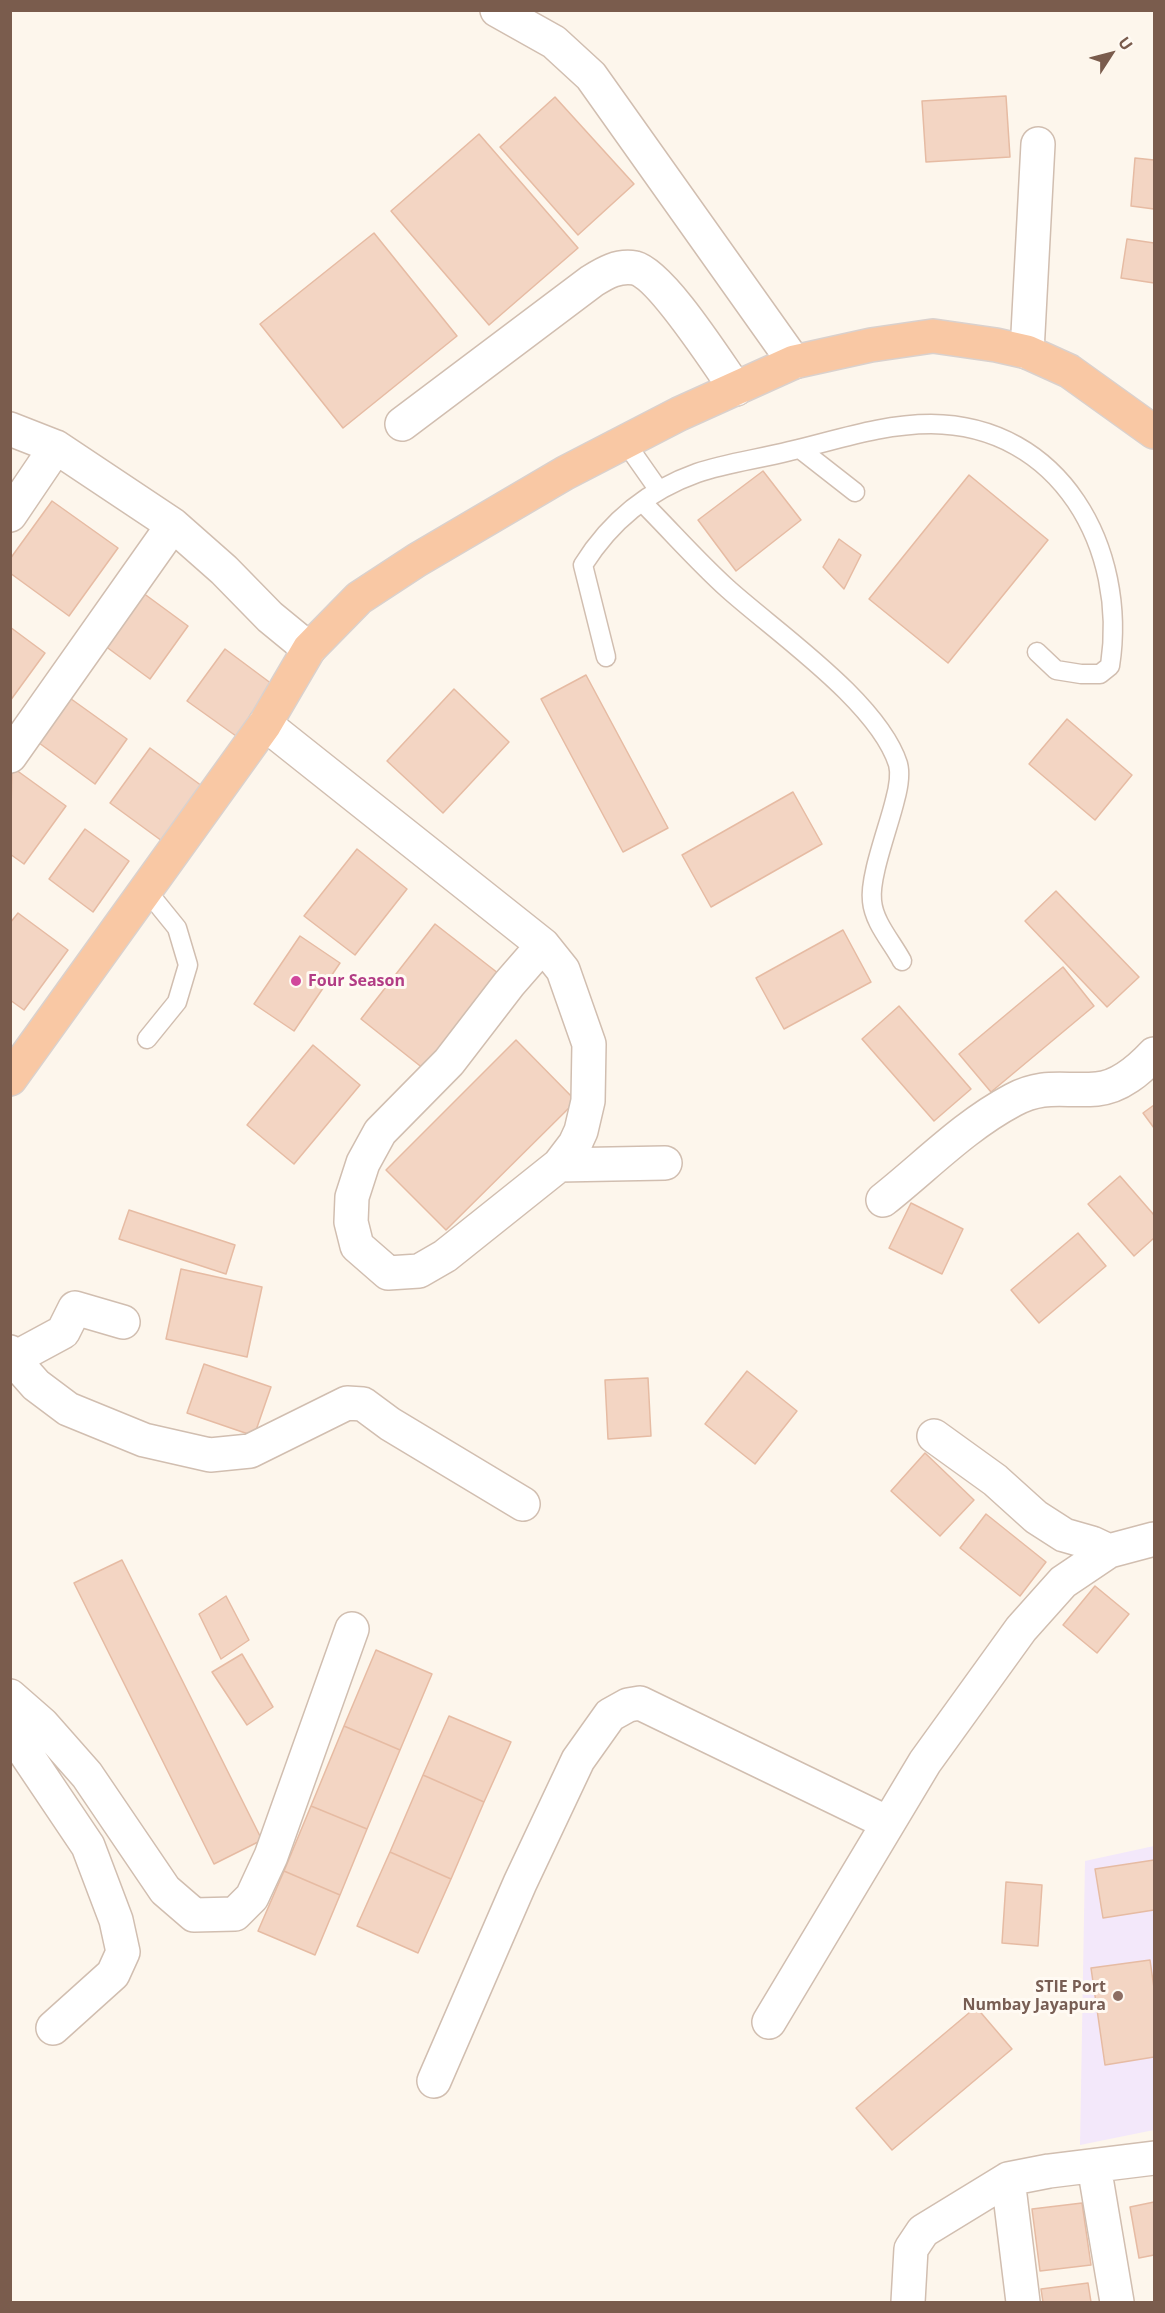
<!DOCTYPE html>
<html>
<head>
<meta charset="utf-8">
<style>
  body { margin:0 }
  #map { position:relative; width:1165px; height:2313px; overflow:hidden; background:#fdf6ec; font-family:"Open Sans",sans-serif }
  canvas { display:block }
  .frame { position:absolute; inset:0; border:12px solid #7a5c4d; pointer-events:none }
  .north { position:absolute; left:1081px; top:24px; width:60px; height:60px; -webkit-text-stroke:4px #fffaf3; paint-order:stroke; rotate:54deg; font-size:16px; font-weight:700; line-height:24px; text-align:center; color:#7a5c4d }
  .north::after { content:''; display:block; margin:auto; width:21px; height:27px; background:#7a5c4d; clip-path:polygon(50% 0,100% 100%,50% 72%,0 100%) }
</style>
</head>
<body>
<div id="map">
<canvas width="1165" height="2313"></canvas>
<div class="frame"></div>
<div class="north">U</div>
</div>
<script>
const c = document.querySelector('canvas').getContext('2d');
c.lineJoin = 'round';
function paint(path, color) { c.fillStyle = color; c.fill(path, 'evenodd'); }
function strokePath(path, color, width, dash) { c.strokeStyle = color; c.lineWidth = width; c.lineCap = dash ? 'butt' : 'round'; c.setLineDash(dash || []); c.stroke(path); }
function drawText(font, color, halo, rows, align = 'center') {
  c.font = font + ' "Open Sans",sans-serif'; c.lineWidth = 6; c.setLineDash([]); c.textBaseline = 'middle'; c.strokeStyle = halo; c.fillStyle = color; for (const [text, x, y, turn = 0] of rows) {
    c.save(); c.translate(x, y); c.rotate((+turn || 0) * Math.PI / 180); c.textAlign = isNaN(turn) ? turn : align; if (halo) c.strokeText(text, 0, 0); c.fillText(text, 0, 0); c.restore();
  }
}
paint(new Path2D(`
  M1154,1846V2130L1080,2145L1085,1861Z`), '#f3e8fa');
const building = new Path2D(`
  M1006,96L1010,157L926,162L922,101Z
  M555,97L634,184L578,235L500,147Z
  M479,134L578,248L489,325L391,211Z
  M1135,158L1154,160V209L1131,206Z
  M374,233L457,336L343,428L260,324Z
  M1127,239L1154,243V283L1121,278Z
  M763,471L801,520L736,571L698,520Z
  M969,475L1048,540L948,663L869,599Z
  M52,501L118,548L69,616L10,573V559Z
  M839,539L861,555L844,589L823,567Z
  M139,590L188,626L150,679L101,643Z
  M10,627L45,653L10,701Z
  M225,649L280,690L243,741L187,701Z
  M586,675L668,828L623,852L541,699Z
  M454,689L509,742L443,813L387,761Z
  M67,696L127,739L95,784L35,740Z
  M1067,719L1132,775L1095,820L1029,764Z
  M150,748L202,786L162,841L110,803Z
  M12,767L66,806L24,864L10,854Z
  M793,792L822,844L711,907L682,855Z
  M85,829L129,861L93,912L49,879Z
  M357,849L407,889L355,955L304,916Z
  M1056,891L1139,977L1107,1007L1025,921Z
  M18,913L68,950L24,1010L10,1000V923Z
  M435,924L503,977L429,1073L361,1019Z
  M843,930L871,982L784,1029L756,978Z
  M300,936L340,963L294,1031L254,1004Z
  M1063,967L1094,1006L991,1092L959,1054Z
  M899,1006L971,1089L934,1121L862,1039Z
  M516,1040L576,1101L446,1230L386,1170Z
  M313,1045L360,1085L294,1164L247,1125Z
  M1154,1105V1128L1143,1113Z
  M1120,1176L1154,1215V1238L1134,1256L1088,1204Z
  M911,1203L963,1229L942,1274L889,1248Z
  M129,1210L235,1245L226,1274L119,1239Z
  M1078,1233L1106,1266L1039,1323L1011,1290Z
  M181,1269L262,1287L247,1357L166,1339Z
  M204,1364L271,1387L254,1436L187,1413Z
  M747,1371L797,1411L755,1464L705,1424Z
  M648,1378L651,1436L608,1439L605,1380Z
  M925,1453L974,1500L940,1536L891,1491Z
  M986,1514L1046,1562L1020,1596L960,1548Z
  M122,1560L262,1840L214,1864L74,1583Z
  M1095,1586L1129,1614L1097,1653L1063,1625Z
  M226,1596L249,1640L221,1659L199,1614Z
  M376,1650L432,1674L400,1750L344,1726Z
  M242,1654L273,1707L247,1725L212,1672Z
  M449,1716L511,1742L484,1802L423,1775Z
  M344,1726L400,1750L367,1829L311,1806Z
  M423,1775L484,1802L451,1879L390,1852Z
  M311,1806L367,1829L340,1895L284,1871Z
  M390,1852L451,1879L418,1953L357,1926Z
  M1154,1860V1910L1103,1918L1095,1869Z
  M284,1871L340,1895L315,1955L258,1931Z
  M1006,1882L1042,1885L1038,1946L1002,1943Z
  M1150,1960L1154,1988V2057L1105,2065L1091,1968Z
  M976,2007L1012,2049L892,2150L856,2108Z
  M1154,2202V2255L1139,2258L1130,2207Z
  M1082,2203L1091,2265L1040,2271L1032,2209Z
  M1088,2283L1091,2302H1043L1041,2289Z`);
paint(building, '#f3d5c3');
strokePath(building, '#e6bba3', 1.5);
const service = new Path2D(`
  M625,442L658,489
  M800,449L855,492
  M642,502C671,531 698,562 728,589C777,633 878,702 898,764C901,775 898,789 895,800C889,826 869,877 872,901C874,923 892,942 902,961
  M606,657L583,565C610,522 649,490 697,473C726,463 759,459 790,451C837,440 882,424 931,424C1061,425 1128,549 1110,666L1100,674H1081L1056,670L1037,652
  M147,891L177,928L188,965L177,1002L147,1039`);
const minor = new Path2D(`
  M497,10L554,42L591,76L794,362
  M1027,352L1038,144
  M402,424L592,281C605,273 618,265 635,268C662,275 718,364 736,389
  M10,429L56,447L173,525L224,570L270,617L309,649
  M10,515L56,447
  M265,724L543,945L563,970L589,1044L588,1101L581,1131L575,1144L559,1165L445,1256L419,1271L388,1273L357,1246L351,1222L352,1197L363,1163L380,1132L449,1062L509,984L543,945
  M10,756L173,525
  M559,1165L665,1163
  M883,1200C926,1166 964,1126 1013,1100C1045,1083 1065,1092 1097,1089C1120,1087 1139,1070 1154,1054
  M10,1352L13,1359L36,1385L68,1409L144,1440L210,1455L250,1451L347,1403L363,1404L390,1424L523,1504
  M13,1359L63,1332L75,1308L123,1322
  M934,1436L995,1480L1036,1517L1064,1535L1092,1543L1109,1551
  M10,1696L42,1724L87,1775L165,1890L194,1915L235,1914L252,1897L271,1856L352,1629
  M10,1730L88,1846L116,1920L123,1952L113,1974L53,2028
  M769,2022L925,1762L1021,1629L1063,1582L1109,1551L1154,1539
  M434,2081L520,1883L578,1760L610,1715L628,1705L640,1703L888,1823
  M1094,2166L1117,2302
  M1008,2179L1023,2302
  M908,2302L911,2249L923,2231L1008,2179L1049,2171L1154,2158`);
const trunk = new Path2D(`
  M10,1079L265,724L309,649L359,598L417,560L565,473L679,414L794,362L871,345L933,336L996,345L1027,352L1069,371L1154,432`);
strokePath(service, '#d1beb0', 21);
strokePath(minor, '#d1beb0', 36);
strokePath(trunk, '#dad1cd', 36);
strokePath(service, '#fff', 18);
strokePath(minor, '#fff', 33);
strokePath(trunk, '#f9c8a4', 33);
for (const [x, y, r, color] of [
  [296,981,6,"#d1479c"],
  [1118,1996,6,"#8d6e63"]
]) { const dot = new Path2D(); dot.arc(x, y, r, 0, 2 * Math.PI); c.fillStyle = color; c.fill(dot); strokePath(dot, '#fffaf3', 2); }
drawText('bold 16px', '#b23c85', '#fffaf3', [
  ["Four Season",308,981]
], 'left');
drawText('bold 16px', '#785e54', '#fffaf3', [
  ["STIE Port",1106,1987],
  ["Numbay Jayapura",1106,2005]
], 'right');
</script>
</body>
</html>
